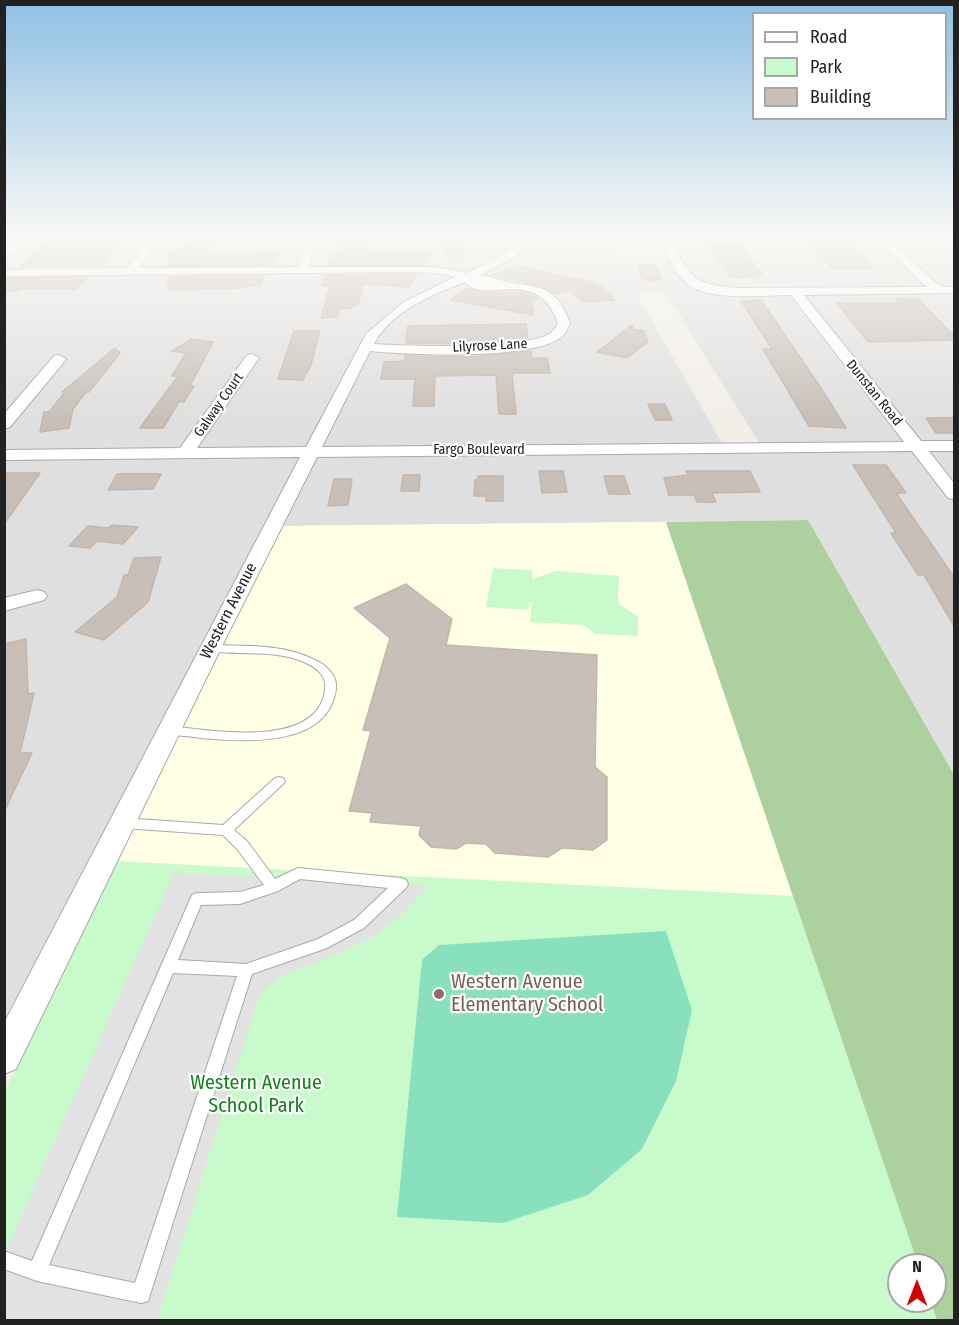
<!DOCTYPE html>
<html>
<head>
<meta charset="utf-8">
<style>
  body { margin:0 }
  #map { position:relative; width:959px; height:1325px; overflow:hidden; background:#f2efe9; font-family:"Fira Sans Condensed",sans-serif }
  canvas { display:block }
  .frame { position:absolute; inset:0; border:6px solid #222; pointer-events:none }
  .legend { position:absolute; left:752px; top:12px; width:195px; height:108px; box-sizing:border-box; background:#fff; border:2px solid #a7a7a7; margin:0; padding:8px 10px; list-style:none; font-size:18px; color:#222 }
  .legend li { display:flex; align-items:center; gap:12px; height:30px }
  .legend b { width:30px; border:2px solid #a7a7a7 }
  .north { position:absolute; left:887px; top:1253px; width:60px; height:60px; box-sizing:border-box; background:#fff; border:2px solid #a7a7a7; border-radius:50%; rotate:0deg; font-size:16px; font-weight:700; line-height:24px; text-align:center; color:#222 }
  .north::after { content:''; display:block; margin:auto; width:21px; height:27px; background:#d40000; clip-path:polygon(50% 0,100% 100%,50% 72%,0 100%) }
</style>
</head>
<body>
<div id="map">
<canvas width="959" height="1325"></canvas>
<div class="frame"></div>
<ul class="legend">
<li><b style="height:8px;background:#fff"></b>Road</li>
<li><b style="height:16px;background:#c8facc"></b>Park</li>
<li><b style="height:16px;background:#c7bfb8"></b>Building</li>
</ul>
<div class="north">N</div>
</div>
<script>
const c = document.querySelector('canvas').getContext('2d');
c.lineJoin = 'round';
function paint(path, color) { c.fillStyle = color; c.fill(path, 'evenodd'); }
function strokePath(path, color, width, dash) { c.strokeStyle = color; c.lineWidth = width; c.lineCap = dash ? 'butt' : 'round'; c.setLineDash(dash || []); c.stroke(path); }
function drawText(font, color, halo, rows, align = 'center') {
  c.font = font + ' "Fira Sans Condensed",sans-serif'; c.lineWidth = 4.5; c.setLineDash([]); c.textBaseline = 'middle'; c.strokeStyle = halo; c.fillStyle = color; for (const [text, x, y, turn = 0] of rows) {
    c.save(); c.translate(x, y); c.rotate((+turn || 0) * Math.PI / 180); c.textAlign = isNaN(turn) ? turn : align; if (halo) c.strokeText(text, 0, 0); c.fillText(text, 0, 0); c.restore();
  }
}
paint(new Path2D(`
  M4,236H613L621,257L677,256L666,236H954V444L761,446L666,293H636L722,443L5,451Z
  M954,449V775L807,520L279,526L315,454Z
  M302,455L6,1016L5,1019V457Z`), '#e0dfdf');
paint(new Path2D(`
  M666,522L918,1265H899V1301H930L937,1320H5L4,1093L279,526Z`), '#ffffe5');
paint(new Path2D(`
  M808,520L954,775V1320H937L930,1301H935V1265H918L666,522Z`), '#add19e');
paint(new Path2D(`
  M493,568L533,570L532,579L556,571L619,576L618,603L638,617V636L596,634L583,625L530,622L532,603H529L528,610L486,607Z
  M116,861L793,896L918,1265H899V1301H930L937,1320H5L4,1093Z`), '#c8facc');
paint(new Path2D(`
  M666,931L692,1010L676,1081L642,1149L588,1195L503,1223L397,1217L422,960L439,945Z`), '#88e0be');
paint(new Path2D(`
  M174,873L429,885L404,913L371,938L324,960L277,977L260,994L157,1320H5V1252Z`), '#e2e2e2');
const building = new Path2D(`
  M198,237H221L202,255H258L257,251H279L271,265L168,266L169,250L185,249Z
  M446,237H462V257H445Z
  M344,238H369L365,250L433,251L423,265H328L331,254H337Z
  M48,240H120L108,253H112L99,266L20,267Z
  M808,242H845L873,268H832Z
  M710,245H740L762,275H752L754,277L731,278Z
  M637,265H655L662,280H643Z
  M519,266L594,283L602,287L615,300L582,302L571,290L555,294L540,286L493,275Z
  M325,275L404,274L417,275L408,287L363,284L358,305H353L352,308H340L337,317L321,318L329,289V286H321Z
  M265,276L260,286H244L243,288L168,290V277Z
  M88,277L76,289H21L18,291L4,292V281L8,278Z
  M469,288L484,292L524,293L536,297L538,299L531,301L534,315L450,300Z
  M895,299H918L954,336V340L868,342L837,303H899Z
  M761,300L819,385L846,428L809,426L763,349H772L741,301Z
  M526,324L528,338L521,340L468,344L406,343L408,326Z
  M632,325L634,330H643L648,342L627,358L597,352Z
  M294,331H320L311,365L303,380L278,379Z
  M192,339L213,342L190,386H194L184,402H179L163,428H140L178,376H172L186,353L172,351Z
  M115,348L120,353L89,392H86L73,409L69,428L40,432L44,412H49L65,392H62Z
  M531,351L532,358H547L550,373H512L516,414H499L496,375L435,376L434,406H413L415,379H381L384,362L404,361L405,356L468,357Z
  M648,404H665L672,420H655Z
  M926,418H954V433H936Z
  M853,465H886L906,493H896L954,577V626L924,575H918L891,533H896Z
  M539,471H563L567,492L542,493Z
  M686,471H750L760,492L712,493L716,502H697L694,495H669L664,478L688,475Z
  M4,473H40L4,524Z
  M117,474H161L153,489L108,490Z
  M403,475H420L419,491H401Z
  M478,476H503V501H486V496H474L475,480H478Z
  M604,476H624L630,494H609Z
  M334,479H352L348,505L328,506Z
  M112,525L138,527L123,544L97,541L90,548L69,546L88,526L108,528Z
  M161,557L148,602L104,640L75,632L117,597L124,575H128L134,558Z
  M406,584L452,619L446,645L597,655L595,767L607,777V840L593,850L562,848L548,857L495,853L486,844L466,843L456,849L431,847L419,835L421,826L370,822L372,813L349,811L371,731L363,730L390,638L354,608Z
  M26,639L28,694L34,693L20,753H32L4,812V644Z`);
paint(building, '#c7bfb8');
strokePath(building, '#c4b6ab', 1.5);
const service = new Path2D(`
  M523,242H578L581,244L578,246L525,244Z
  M210,645C243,646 283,644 313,659C325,664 338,675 336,689C328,748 245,742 201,738C189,736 176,736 165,733L163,730L165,727L169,726C210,730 316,750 325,691C327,677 319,669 306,663C275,648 239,657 206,650L205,648Z
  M279,777L283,778L285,781L283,784L234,830L247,841L275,879L298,868L401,878L406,880L408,884L406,888L364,928L327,948L252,974L148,1301L141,1303L37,1281L4,1269V1251L32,1261L192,895L197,893L240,892L264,885L237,849L223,835L123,828L119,826L117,823L119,820L123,818L223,825L275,778ZM300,879L388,888L354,920L318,939L246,964L178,960L201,905L240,904L278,891ZM173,973L237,976L135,1283L49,1265Z`);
const minor = new Path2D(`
  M25,236H36L4,260V251Z
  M158,236L163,239L154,247L139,268L297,267L305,244L303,238L312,236L315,244L309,267H436L467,273L506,253L524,236H535L514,258L480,275C490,276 499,280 508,282C542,288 557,287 570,323C568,328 565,335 560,338C530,360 409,355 370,351L322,447L904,442L791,295C764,295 708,302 686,283C673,272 666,251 658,236H668C692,276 688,284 738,288L927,287L873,236H884L941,287H954V293L804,295L921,441H954V451H929L954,483V499L948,498L912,451L317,457L221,648L16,1069L4,1074V1023L300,457L4,460V450L180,448L247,355L252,354L259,358L197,448L306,447L366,334L404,302L455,277L436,273L404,272L4,276V270L127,268L146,243ZM465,282C484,306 537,264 558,323C556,326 555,329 553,331C535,351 404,346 374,344C391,311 433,294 465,282Z
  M59,355L66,359L64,362L10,427L4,429V414L54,356Z
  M37,590L44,592L47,596L44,600L4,611V598Z`);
strokePath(service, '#a9a9a9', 2);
strokePath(minor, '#a9a9a9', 2);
paint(service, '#fff');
paint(minor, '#fff');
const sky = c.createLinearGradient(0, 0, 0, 421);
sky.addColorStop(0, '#8fc0e4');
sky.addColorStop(0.56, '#f9f8f5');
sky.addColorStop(1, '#f9f8f500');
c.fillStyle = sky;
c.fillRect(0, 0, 959, 421);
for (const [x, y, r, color] of [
  [439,994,6,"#8d6e63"]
]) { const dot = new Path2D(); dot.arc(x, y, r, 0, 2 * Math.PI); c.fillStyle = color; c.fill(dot); strokePath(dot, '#fff', 2); }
drawText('14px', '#222', '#fff', [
  ["Lilyrose Lane",490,346,-3],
  ["Dunstan Road",874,393,51],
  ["Galway Court",219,405,-55],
  ["Fargo Boulevard",479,450]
]);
drawText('16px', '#222', '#fff', [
  ["Western Avenue",229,611,-63]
]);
drawText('20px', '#785e54', '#fff', [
  ["Western Avenue",451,982],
  ["Elementary School",451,1005]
], 'left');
drawText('20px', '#0c8416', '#fff', [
  ["Western Avenue",256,1083],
  ["School Park",256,1106]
]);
</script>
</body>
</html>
